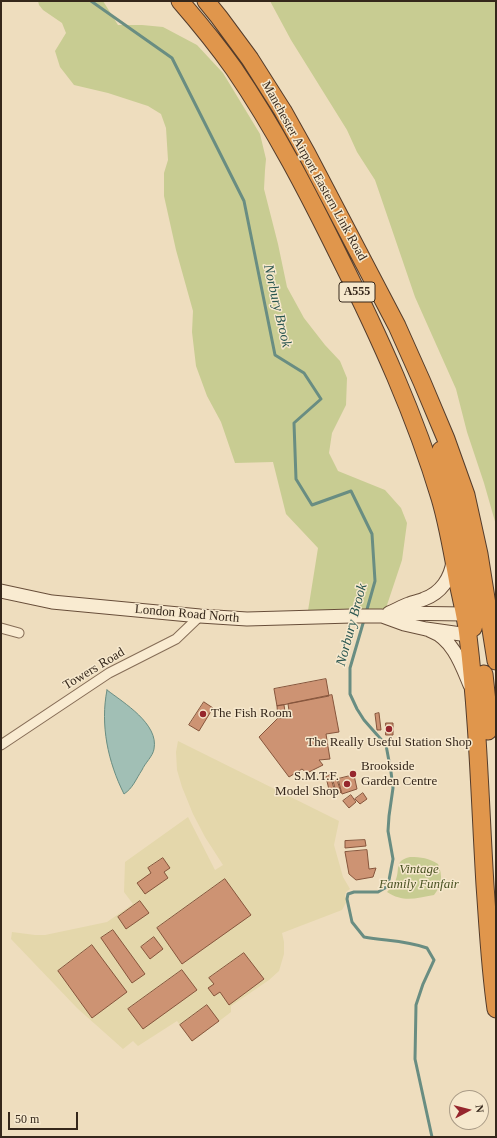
<!DOCTYPE html>
<html>
<head>
<meta charset="utf-8">
<style>
  body { margin:0 }
  #map { position:relative; width:497px; height:1138px; overflow:hidden; background:#eeddbe; font-family:"Times New Roman",serif }
  canvas { display:block }
  .frame { position:absolute; inset:0; border:2px solid #35271b; pointer-events:none }
  .north { position:absolute; left:449px; top:1090px; width:40px; height:40px; box-sizing:border-box; background:#f6e8cd; border:1px solid #a99b86; border-radius:50%; rotate:83deg; font-size:11px; font-weight:700; line-height:16px; text-align:center; color:#35271b }
  .north::after { content:''; display:block; margin:auto; width:14px; height:18px; background:#96262d; clip-path:polygon(50% 0,100% 100%,50% 72%,0 100%) }
  .scale { position:absolute; left:8px; top:1112px; width:70px; height:18px; box-sizing:border-box; border:2px solid #35271b; border-top:0; padding-left:5px; font-size:12px; line-height:14px; white-space:nowrap; color:#35271b; -webkit-text-stroke:3px #f6e8cd; paint-order:stroke }
</style>
</head>
<body>
<div id="map">
<canvas width="497" height="1138"></canvas>
<div class="frame"></div>
<div class="north">N</div>
<div class="scale">50 m</div>
</div>
<script>
const c = document.querySelector('canvas').getContext('2d');
c.lineJoin = 'round';
function paint(path, color) { c.fillStyle = color; c.fill(path, 'evenodd'); }
function strokePath(path, color, width, dash) { c.strokeStyle = color; c.lineWidth = width; c.lineCap = dash ? 'butt' : 'round'; c.setLineDash(dash || []); c.stroke(path); }
function drawText(font, color, halo, rows, align = 'center') {
  c.font = font + ' "Times New Roman",serif'; c.lineWidth = 3; c.setLineDash([]); c.textBaseline = 'middle'; c.strokeStyle = halo; c.fillStyle = color; for (const [text, x, y, turn = 0] of rows) {
    c.save(); c.translate(x, y); c.rotate((+turn || 0) * Math.PI / 180); c.textAlign = isNaN(turn) ? turn : align; if (halo) c.strokeText(text, 0, 0); c.fillText(text, 0, 0); c.restore();
  }
}
paint(new Path2D(`
  M178,741L339,821L334,845L343,877L350,889L346,892L345,895L347,901L342,910L282,933L284,942V954L279,971L269,980L231,1006V1012L192,1042L177,1021L138,1046L133,1041L123,1049L77,1008L11,939L12,932L35,935H45L107,922L133,904L124,892L125,862L188,817L215,870L223,865L205,837L193,814L182,787L177,770L176,752Z`), '#e4d7ab');
paint(new Path2D(`
  M38,1H103L118,25H142L163,27L197,45L223,73L260,134L266,159L265,170L264,189L278,244L287,287L304,318L325,345L340,361L347,378L346,405L332,433L329,453L338,471L385,490L401,508L407,523L402,560L384,614L307,617L318,548L286,514L273,462L235,463L221,422L207,396L196,366L192,332L193,311L176,250L164,196V173L168,160L166,128L161,114L148,106L108,93L74,85L60,67L55,51L66,33L62,23L43,10L39,5Z
  M270,1H496V525L484,483L467,432L456,389L415,297L375,180L357,152L347,130L291,40Z
  M410,857C421,857 429,858 438,864C443,876 442,885 434,895C416,898 404,903 387,892C390,889 394,885 395,882C401,869 393,861 410,857Z`), '#c8cc92');
const water = new Path2D(`
  M107,690C124,703 159,724 154,749C153,756 145,763 142,770C136,779 133,788 124,794C108,762 100,725 107,690Z`);
paint(water, '#a1bfb5');
strokePath(water, '#698d82', 1);
strokePath(new Path2D(`
  M91,1L172,58L244,201L275,355L304,373L321,399L294,423L296,479L312,505L351,491L372,534L375,581L366,613
  M364,620L350,668V694L357,709L364,720L386,745L391,772L393,788L389,816L388,831L393,859L389,880L385,888L378,892H354L348,894L347,899L352,922L364,937C386,941 405,940 427,948L434,960L423,984L416,1005L415,1059L432,1137`), '#698d82', 3);
const building = new Path2D(`
  M326,679L329,696L277,706L274,689Z
  M332,695L339,732L326,734L330,759L319,760L323,765L307,773L302,769L289,777L259,737L278,718L290,717L288,704Z
  M204,702L213,708L199,731L189,725Z
  M284,705L286,718H278L277,706Z
  M379,713L381,730H377L375,714Z
  M386,723H393V735H386Z
  M330,775L335,792L330,794L326,777Z
  M354,775L357,789L342,794L338,779Z
  M337,780L341,792L337,795L333,781Z
  M363,793L367,799L360,804L355,799Z
  M351,795L356,802L349,808L343,801Z
  M365,840L366,846L345,848V841Z
  M367,850L369,869L376,868L373,877L356,880L349,874L345,852Z
  M163,858L170,868L164,872L168,878L145,894L137,883L151,873L148,868Z
  M225,879L251,915L182,964L157,928Z
  M140,901L149,913L126,929L118,917Z
  M113,930L145,974L132,983L101,938Z
  M154,937L163,949L150,959L141,947Z
  M92,945L127,992L92,1018L58,971Z
  M244,953L264,979L229,1005L220,992L214,996L208,988L214,984L209,978Z
  M182,970L197,990L143,1029L128,1009Z
  M207,1005L219,1021L192,1041L180,1025Z`);
paint(building, '#cd9373');
strokePath(building, '#86553c', 1);
const street = new Path2D(`
  M1,628L19,633
  M1,745L109,673L176,639L200,616`);
const secondary = new Path2D(`
  M1,591L52,602L200,616L247,619L352,616H382L404,624L426,629L468,635
  M389,613C396,610 403,606 409,604C414,602 420,601 424,599C441,593 451,578 453,561
  M392,613L465,614
  M431,631C453,639 462,666 470,685`);
const highway = new Path2D(`
  M180,1C199,23 217,45 234,69C275,129 308,193 340,258C379,336 415,415 440,498C448,525 453,555 458,583C462,601 466,618 468,636C478,719 480,802 485,885C488,926 490,968 496,1009
  M206,1L219,17L250,59L283,111L307,154L397,326L422,382L446,439L466,495L479,554L496,661
  M441,450L447,485L471,575L475,598L476,618L473,628
  M484,674L487,702L488,731`);
strokePath(street, '#866d57', 11);
strokePath(secondary, '#684e3a', 15);
strokePath(highway, '#543c2b', 19);
strokePath(street, '#f9ebd1', 9);
strokePath(secondary, '#f9ebd1', 13);
strokePath(highway, '#e0964c', 17);
for (const [x, y, r, color] of [
  [203,714,4,"#96262d"],
  [389,729,4,"#96262d"],
  [353,774,4,"#96262d"],
  [347,784,4,"#96262d"]
]) { const dot = new Path2D(); dot.arc(x, y, r, 0, 2 * Math.PI); c.fillStyle = color; c.fill(dot); strokePath(dot, '#f6e8cd', 1.5); }
for (const [x, y, w] of [
  [357,292,36]
]) { const box = new Path2D(); box.roundRect(x - w / 2, y - 10, w, 20, 3); c.fillStyle = '#f6e8cd'; c.fill(box); strokePath(box, '#35271b', 1); }
drawText('bold 12px', '#35271b', null, [
  ["A555",357,292]
]);
drawText('13px', '#35271b', '#f6e8cd', [
  ["Manchester Airport Eastern Link Road",314,171,61],
  ["London Road North",187,614,5],
  ["Towers Road",94,669,-31]
]);
drawText('13px', '#35271b', '#f6e8cd', [
  ["The Fish Room",211,714],
  ["The Really Useful Station Shop",389,743,"center"],
  ["Brookside",361,767],
  ["Garden Centre",361,782],
  ["S.M.T.F.",339,777,"right"],
  ["Model Shop",339,792,"right"]
], 'left');
drawText('italic 13px', '#495222', '#f6e8cd', [
  ["Vintage",419,870],
  ["Family Funfair",419,885]
]);
drawText('italic 14px', '#2a5650', '#f6e8cd', [
  ["Norbury Brook",277,306,77],
  ["Norbury Brook",352,625,-75]
]);
</script>
</body>
</html>
